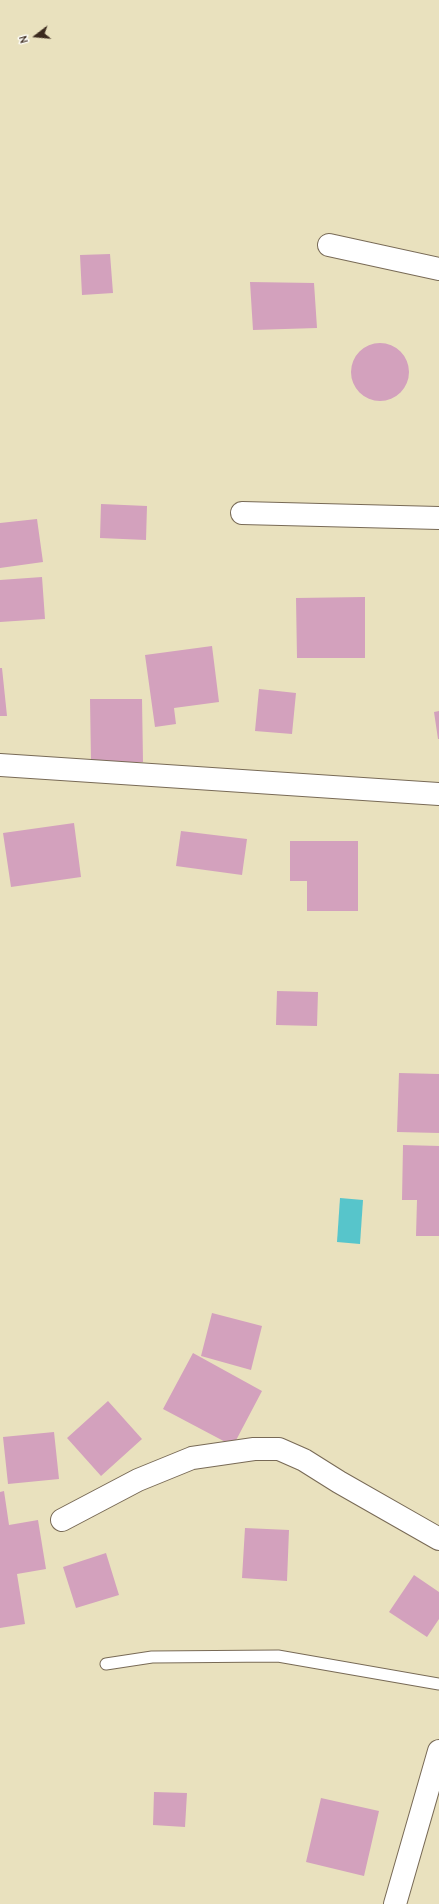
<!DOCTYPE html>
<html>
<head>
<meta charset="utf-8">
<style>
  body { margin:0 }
  #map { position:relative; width:439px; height:1904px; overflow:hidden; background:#e9e1be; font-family:"Comic Neue",sans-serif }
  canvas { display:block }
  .north { position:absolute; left:16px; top:16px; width:40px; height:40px; -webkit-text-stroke:3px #fdfcf7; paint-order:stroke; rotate:254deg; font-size:11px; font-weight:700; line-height:16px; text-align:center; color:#3b2a1e }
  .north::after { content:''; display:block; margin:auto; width:14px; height:18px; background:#3b2a1e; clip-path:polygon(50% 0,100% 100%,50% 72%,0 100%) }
</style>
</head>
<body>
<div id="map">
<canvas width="439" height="1904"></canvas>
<div class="north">N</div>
</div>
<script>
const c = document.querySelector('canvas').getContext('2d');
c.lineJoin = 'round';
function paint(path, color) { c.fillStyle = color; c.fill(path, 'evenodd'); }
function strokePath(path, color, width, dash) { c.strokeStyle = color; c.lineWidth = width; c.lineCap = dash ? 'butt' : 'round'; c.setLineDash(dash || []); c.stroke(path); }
paint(new Path2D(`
  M340,1198L363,1200L360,1244L337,1242Z`), '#57c5cb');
paint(new Path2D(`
  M110,254L113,293L82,295L80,255Z
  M250,282L314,283L317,328L253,330Z
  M351 372a29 29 0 1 1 58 0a29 29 0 1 1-58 0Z
  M101,504L147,506L146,540L100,538Z
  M37,519L43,562L0,568V523Z
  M42,577L45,619L0,622V580Z
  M365,597V658H297L296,598Z
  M212,646L219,702L174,708L176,724L155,727L145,655Z
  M0,668H2L7,716H0Z
  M259,689L296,693L292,734L255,731Z
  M90,699H142L143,762H91Z
  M439,711V739H438L434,712Z
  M74,823L81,877L11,887L3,833Z
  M181,831L247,839L242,875L176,866Z
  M290,841H358V911H307V881H290Z
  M277,991L318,992L317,1026L276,1025Z
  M399,1073L439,1074V1133L397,1132Z
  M403,1145L439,1146V1236H416L417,1200H402Z
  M212,1313L262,1326L251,1370L201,1356Z
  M193,1353L262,1391L233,1446L163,1409Z
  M108,1401L142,1439L101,1476L67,1438Z
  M54,1432L59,1479L8,1484L3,1437Z
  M4,1491L9,1525L38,1520L46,1569L17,1574L25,1624L0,1628V1492Z
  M245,1528L289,1530L287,1581L242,1578Z
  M106,1553L119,1595L76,1608L63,1567Z
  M414,1575L439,1592V1619L427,1637L389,1612Z
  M154,1792L187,1793L185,1827L153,1825Z
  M321,1798L379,1811L364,1876L306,1862Z`), '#d3a1bd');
const service = new Path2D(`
  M106,1664L152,1657L278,1656L439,1684`);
const minor = new Path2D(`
  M329,245L439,269
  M242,513L439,518
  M0,765L439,794
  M62,1520L138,1480L192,1458L254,1449H279L304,1460L339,1482L439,1539`);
const tertiary = new Path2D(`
  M395,1904L439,1751`);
strokePath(service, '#786a56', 13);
strokePath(minor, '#786a56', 24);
strokePath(tertiary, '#786a56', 24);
strokePath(service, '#fff', 11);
strokePath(minor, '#fff', 22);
strokePath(tertiary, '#fff', 22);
</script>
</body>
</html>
